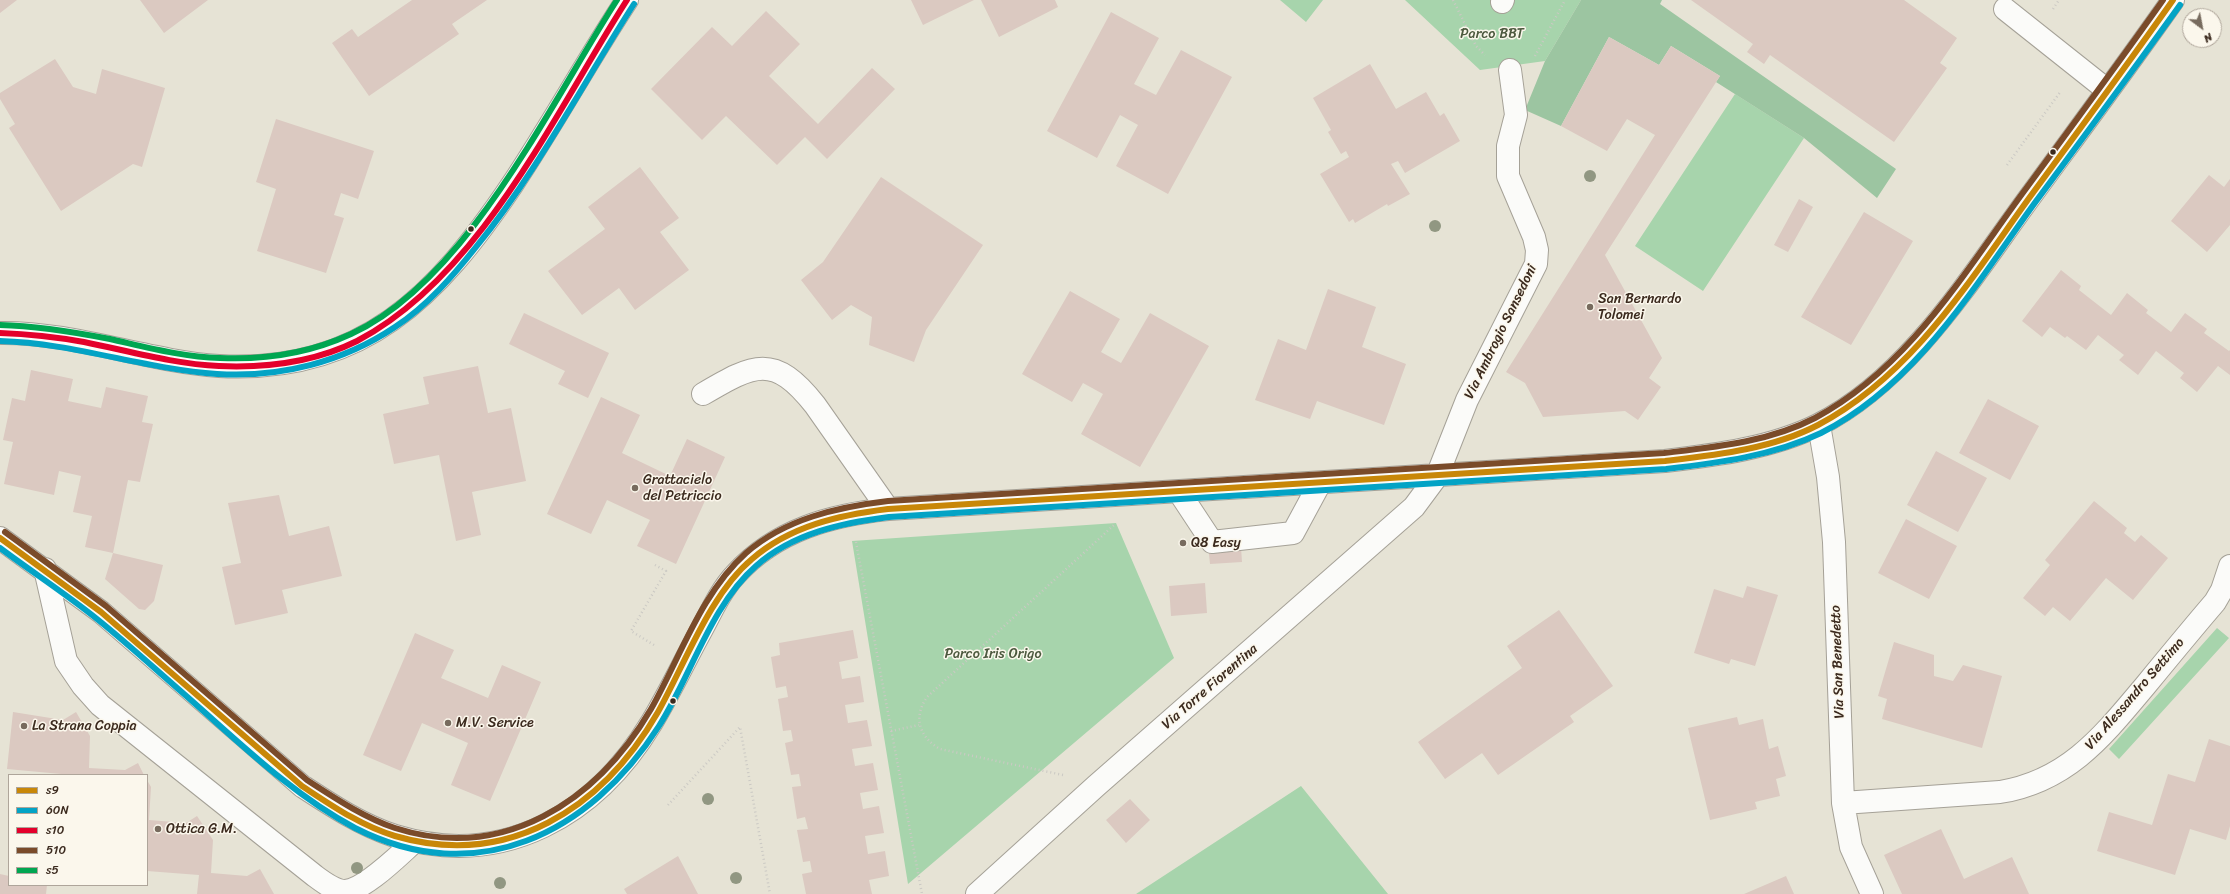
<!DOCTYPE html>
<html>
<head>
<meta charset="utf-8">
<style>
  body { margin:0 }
  #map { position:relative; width:2230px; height:894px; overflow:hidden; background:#e6e3d5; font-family:Sriracha,sans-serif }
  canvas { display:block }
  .legend { position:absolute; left:8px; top:774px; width:140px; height:112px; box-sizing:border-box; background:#fbf7ec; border:1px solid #aea59a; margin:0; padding:5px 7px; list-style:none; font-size:12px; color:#3b2a1e }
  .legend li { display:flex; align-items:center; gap:8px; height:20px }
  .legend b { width:20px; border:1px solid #aea59a }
  .north { position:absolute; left:2182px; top:8px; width:40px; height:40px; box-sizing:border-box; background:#fbf7ec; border:1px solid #aea59a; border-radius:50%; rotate:148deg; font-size:11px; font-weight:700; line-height:16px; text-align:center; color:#3b2a1e }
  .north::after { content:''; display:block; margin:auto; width:14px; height:18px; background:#776b5e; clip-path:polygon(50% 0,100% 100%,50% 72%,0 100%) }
</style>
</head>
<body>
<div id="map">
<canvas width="2230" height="894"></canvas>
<ul class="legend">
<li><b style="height:5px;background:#c88708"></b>s9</li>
<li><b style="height:5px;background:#03a3c5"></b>60N</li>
<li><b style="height:5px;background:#e4002b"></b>s10</li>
<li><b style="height:5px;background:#7a4b2a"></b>510</li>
<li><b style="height:5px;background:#00a651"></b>s5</li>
</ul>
<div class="north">N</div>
</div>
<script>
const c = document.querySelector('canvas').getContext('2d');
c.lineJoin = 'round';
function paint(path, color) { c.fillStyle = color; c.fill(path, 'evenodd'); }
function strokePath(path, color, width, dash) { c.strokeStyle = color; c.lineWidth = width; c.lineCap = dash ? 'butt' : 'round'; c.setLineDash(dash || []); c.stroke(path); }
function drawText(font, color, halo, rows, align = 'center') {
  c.font = font + ' Sriracha,sans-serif'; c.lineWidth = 3; c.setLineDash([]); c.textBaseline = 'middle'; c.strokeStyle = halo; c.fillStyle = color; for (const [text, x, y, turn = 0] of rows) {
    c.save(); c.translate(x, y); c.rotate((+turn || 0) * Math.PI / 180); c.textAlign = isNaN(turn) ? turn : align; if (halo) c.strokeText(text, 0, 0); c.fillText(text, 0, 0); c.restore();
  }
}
paint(new Path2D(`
  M1280,0H1323L1306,22Z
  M1405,0H1581L1545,61L1480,70Z
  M1735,94L1804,138L1703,291L1635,246Z
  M1116,523L1174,658L908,884L852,541Z
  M2217,628L2229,638L2119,759L2109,749Z
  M1301,786L1388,894H1136Z`), '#a7d4ac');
paint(new Path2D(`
  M1581,0H1662L1660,4L1896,169L1877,198L1804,138L1716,82L1720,76L1671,46L1659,65L1609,37L1561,126L1525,110L1545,61Z`), '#9cc5a1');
paint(new Path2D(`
  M0,0H17L0,13Z
  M140,0H208L164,33Z
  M412,0H487L452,24L459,34L369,96L332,43L352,29L358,37Z
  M911,0H974L923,25Z
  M981,0H1055L1058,7L999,37Z
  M1691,0H1904L1957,38L1940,63L1947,68L1894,142L1770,55L1764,64L1747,52L1753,44Z
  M766,11L800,44L769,76L818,124L872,68L895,89L827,159L805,137L777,165L726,116L702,140L651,89L712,27L732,46Z
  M1111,12L1159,38L1134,84L1156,95L1181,50L1232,77L1168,194L1116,166L1138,125L1120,115L1097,158L1047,131Z
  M1609,37L1659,65L1671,46L1720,76L1605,255L1662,358L1649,378L1661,387L1638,420L1625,411L1543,417L1525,383L1506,372L1655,135L1627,119L1607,151L1561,126Z
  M55,59L73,87L96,94L102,69L165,88L142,167L133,164L61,211L9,128L15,124L0,99V93Z
  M1370,64L1396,109L1426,92L1440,116L1444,113L1460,141L1405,173L1398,161L1391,164L1410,194L1388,206L1387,204L1355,223L1353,219L1349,222L1320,174L1349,157L1346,151L1341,154L1328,132L1331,130L1313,98Z
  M276,119L374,151L358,199L341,193L334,215L344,218L326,273L257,251L276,189L256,182Z
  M640,167L679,218L660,232L689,270L635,310L619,288L582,315L548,271L605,229L588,207Z
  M2209,175L2224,187L2230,179V225L2207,252L2171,221Z
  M881,177L983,245L926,330L914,362L869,345L872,317L851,305L832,320L801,280L823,262Z
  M1799,199L1813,207L1788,252L1774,245Z
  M1864,212L1913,241L1851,345L1801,317Z
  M2061,270L2081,286L2079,290L2111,315L2127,293L2148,310L2146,313L2171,332L2185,313L2207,329L2204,333L2229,351L2230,350V375L2218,366L2197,392L2180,378L2184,373L2156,351L2138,375L2119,360L2124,355L2098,335L2086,350L2067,336L2065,338L2050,327L2042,337L2022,321Z
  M1328,289L1376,307L1362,347L1406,364L1384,425L1317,401L1310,419L1255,400L1278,339L1306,350Z
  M1070,291L1120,319L1101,352L1121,363L1150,313L1209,346L1140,467L1081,434L1103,394L1083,383L1072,402L1022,374Z
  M524,313L609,353L588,398L558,384L565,371L509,344Z
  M478,366L488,413L511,408L526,481L472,492L481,535L456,541L439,455L394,464L383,414L429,404L423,377Z
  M31,370L73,379L68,401L101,408L106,387L148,396L142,422L153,424L140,482L128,480L113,553L85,547L92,516L73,512L81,476L59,471L54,495L4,484L13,442L3,440L12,398L25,401Z
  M601,397L640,415L622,453L670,476L687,439L725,457L676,564L637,546L650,520L607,500L591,534L547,514Z
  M1988,399L2039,426L2010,480L1959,453Z
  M1936,451L1987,478L1958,532L1907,505Z
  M279,495L289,536L329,526L342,576L282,590L288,613L235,625L222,567L241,563L228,503Z
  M2094,501L2127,528L2124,533L2135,542L2141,535L2168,558L2133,600L2106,578L2070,621L2053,607L2045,616L2023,598L2050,565L2045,560Z
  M1906,519L1957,546L1929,599L1878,573Z
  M1240,532L1242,562L1210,564L1207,534Z
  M113,553L163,565L154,601L145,610L139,609L105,579Z
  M1205,583L1207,613L1171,616L1169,586Z
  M1747,586L1778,595L1755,666L1731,659L1729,664L1694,653L1714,589L1743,598Z
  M1559,610L1613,686L1570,716L1574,722L1498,775L1482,753L1445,779L1418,742L1522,668L1507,646Z
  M853,630L858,658L839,662L842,679L860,676L864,702L845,705L848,723L867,720L872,746L852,749L855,766L873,763L878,790L860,793L863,809L879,806L884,833L865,836L868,854L885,851L889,876L869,880L872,894H806L802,874L812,872L810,861L803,862L797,830L808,829L805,817L797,819L792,787L801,786L799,774L791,775L785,743L793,741L791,730L783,731L778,699L788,697L786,686L776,688L771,657L780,655L779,643Z
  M415,633L454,650L441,678L488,698L502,665L541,682L490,801L451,785L468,743L422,723L401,771L363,755Z
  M1894,642L1934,655V676L1953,681L1963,665L2002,676L1982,748L1882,719L1887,699L1878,696Z
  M13,712L63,720L76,712L90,736L89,768L125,770L138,763L144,775H72L7,769Z
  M1737,717L1739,725L1763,719L1769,749L1778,746L1786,776L1776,779L1780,796L1755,802L1757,809L1710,820L1688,728Z
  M2209,739L2230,746V826L2226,840L2190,829L2175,875L2097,851L2109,812L2152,825L2168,774L2195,782Z
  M147,780L151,787L149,820L186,823L197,816L213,840L211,873L247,876L260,869L274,894H197L199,875L147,871Z
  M1130,799L1150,820L1126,843L1106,820Z
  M1941,829L1964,879L2012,857L2029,894H1902L1884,855Z
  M678,856L698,894H627L624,889Z
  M0,874L9,876V885H47L46,894H0Z
  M1786,876L1794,894H1744Z`), '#dbc9c1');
const minor = new Path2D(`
  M1502,2L1503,0
  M2005,9L2107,90
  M0,333C75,332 145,361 219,366C363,374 438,295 512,185C552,125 587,61 627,0
  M703,394C754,364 774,353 815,405L888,509
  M1819,425L1828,477L1834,542L1843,803L1851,847L1872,894
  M1179,492L1212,542L1293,533L1320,483
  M0,538L101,612L302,786C331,805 361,825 395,836C504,869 596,815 652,722C670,692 685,660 702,629C712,610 721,590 736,574C776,530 831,515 888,509L1665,461C1716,455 1772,448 1818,425C1908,380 1970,279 2027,201C2076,134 2126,67 2173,0
  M45,569L66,661L83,686L100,705L315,876C323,882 335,891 345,891C365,890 400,854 415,841
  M1843,803L2000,792C2068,781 2103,736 2145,686C2168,658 2191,630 2215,602L2222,590L2230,566
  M977,894L1096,786L1414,507L1437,476L1467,400L1536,264L1537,250L1534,237L1508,176V146L1516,115L1510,70`);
strokePath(minor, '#a5a197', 24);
strokePath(new Path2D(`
  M1453,0L1476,46L1485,55
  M2053,9L2059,0
  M1505,31L1507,42
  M1535,56L1565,0
  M2007,165L2061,91
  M856,542L922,894
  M654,645L631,631L666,571L655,565
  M891,731L919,725
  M1063,775L940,749C919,737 913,717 927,697L1114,525
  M668,805L740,727L770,894`), '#cbc9c4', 2.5, [1, 3]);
strokePath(minor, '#fbfbf9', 22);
strokePath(new Path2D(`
  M0,538L101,612L302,786C331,805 361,826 395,836C508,869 602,809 658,712C685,664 710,594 752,559C790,526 839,515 888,509L1665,461C1716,455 1772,449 1818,425C1911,376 1968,283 2027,201C2076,134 2125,68 2173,0`), '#c88708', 6);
strokePath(new Path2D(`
  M0,341C74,343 144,369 217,374C280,378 343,362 395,327C427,306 453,276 476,247C537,172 582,85 634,4
  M0,548C32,572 66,594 97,619C127,643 155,669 184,694C238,741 291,794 355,828C476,890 590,834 659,726C691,676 711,605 756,566C793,533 842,523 889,517L1666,469C1718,463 1773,456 1821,433C1916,385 1974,287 2034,204C2083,138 2132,72 2180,5`), '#03a3c5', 6);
strokePath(new Path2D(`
  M0,333C28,334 56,337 84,342C129,351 174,364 219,366C265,368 315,362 357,341C481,276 554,114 627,0`), '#e4002b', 6);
strokePath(new Path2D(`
  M5,532L106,606L307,780C335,798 363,817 395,828C504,863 597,801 651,709C680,658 701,593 746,553C785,519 837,507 888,501L1664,453C1715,447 1769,442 1815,418C1907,369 1962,276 2022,194C2069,130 2117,65 2163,0`), '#7a4b2a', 6);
strokePath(new Path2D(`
  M0,325C38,326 74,332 110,339C146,347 183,357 220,358C265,360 310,353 351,334C467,281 550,104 617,0`), '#00a651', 6);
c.fillStyle = '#919782';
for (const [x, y] of [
  [1590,176],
  [1435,226],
  [708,799],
  [357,868],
  [736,878],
  [500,883]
]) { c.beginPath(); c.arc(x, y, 6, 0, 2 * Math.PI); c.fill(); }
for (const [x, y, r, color] of [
  [2053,152,3.5,"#3b2a1e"],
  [471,229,3.5,"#3b2a1e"],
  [1590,307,4,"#776b5e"],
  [635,488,4,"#776b5e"],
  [1183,543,4,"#776b5e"],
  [673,701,3.5,"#3b2a1e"],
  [448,723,4,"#776b5e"],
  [24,726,4,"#776b5e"],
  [158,829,4,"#776b5e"]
]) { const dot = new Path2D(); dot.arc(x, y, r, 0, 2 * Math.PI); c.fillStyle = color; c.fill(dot); strokePath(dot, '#fbf7ec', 1.5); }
drawText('14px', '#4c593e', '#fbf7ec', [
  ["Parco BBT",1492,34],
  ["Parco Iris Origo",993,654]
]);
drawText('14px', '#3b2a1e', '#fbf7ec', [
  ["San Bernardo",1598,299],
  ["Tolomei",1598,315],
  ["Grattacielo",643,480],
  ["del Petriccio",643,496],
  ["Q8 Easy",1191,543],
  ["M.V. Service",456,723],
  ["La Strana Coppia",32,726],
  ["Ottica G.M.",166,829]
], 'left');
drawText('14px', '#3b2a1e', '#fbf7ec', [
  ["Via Ambrogio Sansedoni",1501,332,-64],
  ["Via San Benedetto",1838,662,-92],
  ["Via Torre Fiorentina",1210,687,-41],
  ["Via Alessandro Settimo",2135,694,-49]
]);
</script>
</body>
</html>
